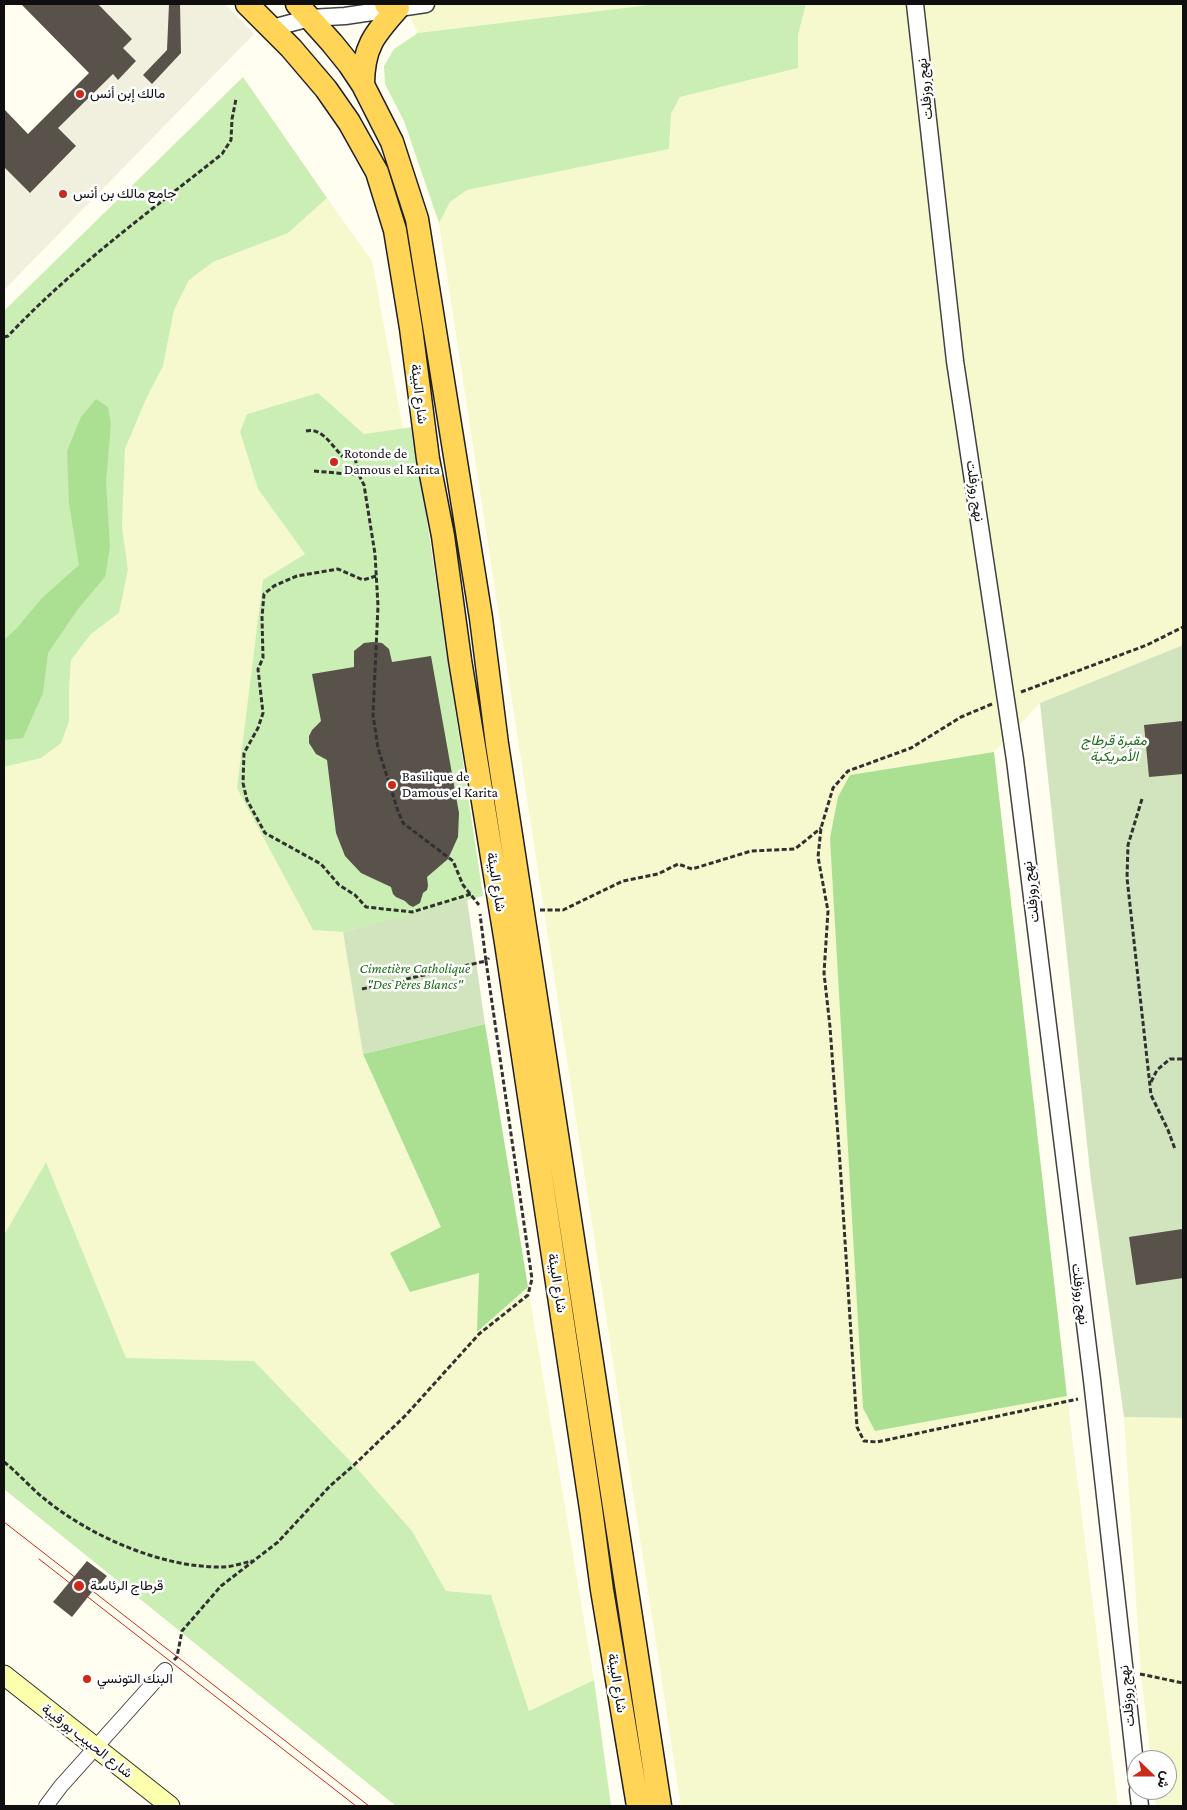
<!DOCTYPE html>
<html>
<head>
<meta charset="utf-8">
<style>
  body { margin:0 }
  #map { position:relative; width:1187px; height:1810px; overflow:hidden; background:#fffef0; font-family:"Crimson Pro",Vazirmatn,serif }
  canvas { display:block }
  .frame { position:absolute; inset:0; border:5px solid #0f0f0f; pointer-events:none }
  .north { position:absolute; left:1127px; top:1750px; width:50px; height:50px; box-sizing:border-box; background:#fff; border:1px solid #9f9f9f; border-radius:50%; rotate:112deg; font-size:14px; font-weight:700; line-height:20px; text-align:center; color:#0f0f0f }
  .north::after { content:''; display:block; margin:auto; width:18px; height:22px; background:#cd2918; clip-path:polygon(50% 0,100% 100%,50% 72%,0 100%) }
</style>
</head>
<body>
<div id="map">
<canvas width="1187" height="1810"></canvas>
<div class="frame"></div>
<div class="north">ش</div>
</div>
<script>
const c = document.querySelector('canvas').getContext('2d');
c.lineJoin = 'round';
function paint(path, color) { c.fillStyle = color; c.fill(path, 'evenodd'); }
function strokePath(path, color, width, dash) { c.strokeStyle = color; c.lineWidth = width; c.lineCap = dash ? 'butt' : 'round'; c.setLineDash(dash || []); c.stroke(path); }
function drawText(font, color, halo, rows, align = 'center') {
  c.font = font + ' "Crimson Pro",Vazirmatn,serif'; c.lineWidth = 5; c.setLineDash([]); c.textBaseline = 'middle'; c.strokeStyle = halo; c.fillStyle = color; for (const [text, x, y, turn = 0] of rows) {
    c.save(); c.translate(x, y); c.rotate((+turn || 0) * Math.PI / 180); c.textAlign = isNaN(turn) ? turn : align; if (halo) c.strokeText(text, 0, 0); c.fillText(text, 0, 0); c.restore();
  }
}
paint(new Path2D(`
  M404,4H657L418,33Z
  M806,4H1183V645L1040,703L994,752L850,775L875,1431L1067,1396L1118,1806H681L439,223L450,202L467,190L669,149L671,114L680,97L798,68V35Z
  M327,198L372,261L403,429L364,434L318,393L247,414L240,432L258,489L305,554L313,930L343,932L363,1054L441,1227L410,1292L479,1273L478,1331L528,1287L594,1680L529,1711L491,1595L446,1591L412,1531L354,1465L254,1361L126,1358L46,1162L4,1235V767L41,758L69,689L71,660L91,634L119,613L128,570L122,527L125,449L146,399L163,366L174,310L189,279L213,262L288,233Z
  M1124,1417L1183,1418V1806H1156L1154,1790H1167V1760H1151L1141,1674Z`), '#f6f8cd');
paint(new Path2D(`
  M657,4H806L798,35V68L680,97L671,114L669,149L467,190L450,202L439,223L404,121L385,84L384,66L394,49L418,33Z
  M243,77L327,198L288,233L213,262L189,280L174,310L163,366L146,399L125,449L122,527L128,570L119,613L91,634L71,660L69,689V721L61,743L41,758L4,767V311Z
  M318,393L364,434L413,427L483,896L343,932L313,930L237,788L263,580L305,554L258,489L240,432L247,414Z
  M46,1162L126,1358L254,1361L354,1465L412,1531L446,1591L491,1595L529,1711L594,1680L611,1806H396L4,1489V1235Z`), '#cbeeb5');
paint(new Path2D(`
  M96,399L108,407L111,424L106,481L110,547L105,577L78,609L48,653L43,693L23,738L4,740V640L17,628L41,599L79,565L69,503L67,451L81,417Z
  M994,752L1067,1396L875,1431L863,1408L830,838L838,797L850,775Z
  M485,1024L528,1287L477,1332L479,1273L410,1292L390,1253L441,1227L363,1054Z`), '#abe093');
paint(new Path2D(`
  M1183,645V1418L1124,1417L1091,1181L1040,703Z
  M467,899L485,1024L363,1054L343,932Z`), '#d2e4be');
paint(new Path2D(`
  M103,4H225L254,34L4,290V169L5,168L30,193L76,147L58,128L113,74L118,79L136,62L123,48L132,39L100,6Z`), '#f1efdd');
paint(new Path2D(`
  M21,4H98L132,39L123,48L136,61L118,80L113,74L58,128L76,146L30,193L4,167V109L28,134L89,73Z
  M169,4H180L181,53L152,84L143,75L167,50Z
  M373,642L382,643L389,649L392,662L431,656L459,813L458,837L448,859L427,877L428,886L427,890L423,893L420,903L413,907L409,905L405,901L396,897L393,894L391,887L361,873L345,856L336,833L327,760L316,754L309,743V736L312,730L321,721L312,674L354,667V651L364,643Z
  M1183,721V774L1149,777L1144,725Z
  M1182,1229L1183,1278L1136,1285L1129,1237Z
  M87,1561L107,1576L97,1588L96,1587L72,1617L53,1602Z`), '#59524a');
const minor = new Path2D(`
  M46,1806L61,1786L165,1670`);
const tertiary = new Path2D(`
  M915,4L955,361L1015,760L1092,1380L1137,1781
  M272,28L310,18L345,16L426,4
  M1138,1790L1140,1806`);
const secondary = new Path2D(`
  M4,1675L170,1806`);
const trunk = new Path2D(`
  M247,4L291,48L326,89L349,122L377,172L395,230L411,328L428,459L443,536L460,660L506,943L591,1509L602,1590L638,1806
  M297,4L332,43L349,64L363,85L392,142L417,219L481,618L497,744L660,1806
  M363,85C363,47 374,35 398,8L386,4`);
strokePath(minor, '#424242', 16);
strokePath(tertiary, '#424242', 19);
strokePath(secondary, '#313131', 21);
strokePath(trunk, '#202020', 25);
strokePath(new Path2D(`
  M4,337L8,336C72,268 149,212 222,154L231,140L232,119L236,99
  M306,431C322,427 332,446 343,457L355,458L359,475
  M314,471L359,475L364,485L375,554L378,606L373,715L378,748L398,811L403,823L453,861L463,885L479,905
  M376,576L363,580L338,569L297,576L274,586L264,594L262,617L263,658L258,669L263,713L258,728L244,753L243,783L247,800L265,833L321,864L339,885L355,895L366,907L412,912L471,894
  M1021,692L1147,645L1183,627
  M992,704L961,717L911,748L848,771L833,788L821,828L818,857L828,911L824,973L830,1027L840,1163L857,1427L864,1441L877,1442L1078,1399
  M1142,799L1128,845L1127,878L1151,1095L1168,1130L1175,1149
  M540,910H563L623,881L658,874L678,864L692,869L751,851L795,849L821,828
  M362,989L486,961L480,914
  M1151,1082L1157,1070L1170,1059H1183
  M4,1462C17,1472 28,1485 41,1496C87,1535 161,1568 222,1567C232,1567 243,1563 252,1561
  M174,1660L177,1657L182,1631L221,1586L278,1542L330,1486L354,1465L406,1415L479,1334L528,1295L532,1279L486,961L489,958
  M1140,1674L1183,1683`), '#313131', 3, [5, 2.5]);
strokePath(minor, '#fff', 14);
strokePath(tertiary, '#fff', 16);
strokePath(secondary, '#fcffab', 19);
strokePath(trunk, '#ffd457', 22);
strokePath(new Path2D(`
  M4,1522L369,1806
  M39,1559L356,1806`), '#cd2918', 1);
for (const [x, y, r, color] of [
  [80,94,5,"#cd2918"],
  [63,194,5,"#cd2918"],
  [334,462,5,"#cd2918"],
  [392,785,5,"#cd2918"],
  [79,1586,6,"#cd2918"],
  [87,1679,5,"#cd2918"]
]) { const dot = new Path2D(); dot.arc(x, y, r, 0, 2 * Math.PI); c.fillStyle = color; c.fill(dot); strokePath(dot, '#fff', 2); }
drawText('14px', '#0f0f0f', '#fff', [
  ["نهج روزفلت",925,89,-96],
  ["شارع البيئة",419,394,83],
  ["نهج روزفلت",975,491,82],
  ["شارع البيئة",496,882,81],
  ["نهج روزفلت",1031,892,-97],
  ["شارع البيئة",557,1283,81],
  ["نهج روزفلت",1080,1294,83],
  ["شارع البيئة",617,1683,81],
  ["نهج روزفلت",1127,1696,-96],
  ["شارع الحبيب بورقيبة",87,1741,38]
]);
drawText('14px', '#0f0f0f', '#fff', [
  ["مالك إبن أنس",90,94],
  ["جامع مالك بن أنس",73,194],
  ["Rotonde de",344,454],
  ["Damous el Karita",344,470],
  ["Basilique de",402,777],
  ["Damous el Karita",402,793],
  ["قرطاج الرئاسة",90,1586],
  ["البنك التونسي",97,1679]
], 'left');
drawText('italic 14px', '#1d6e18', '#fff', [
  ["مقبرة قرطاج",1114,741],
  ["الأمريكية",1114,757],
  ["Cimetière Catholique",415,969],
  ["\"Des Pères Blancs\"",415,985]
]);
</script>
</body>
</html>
